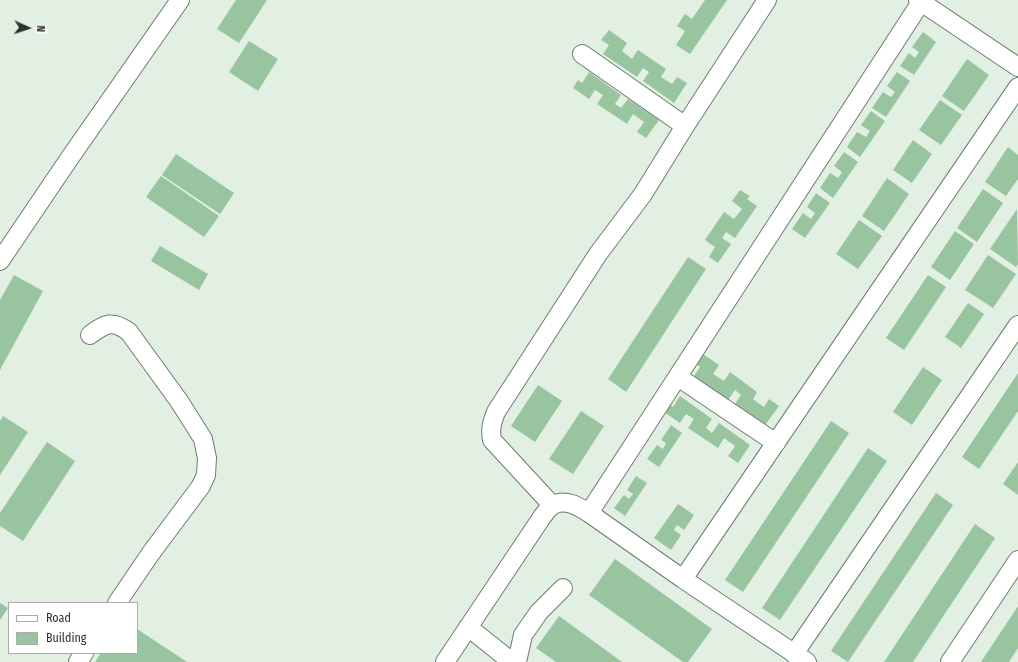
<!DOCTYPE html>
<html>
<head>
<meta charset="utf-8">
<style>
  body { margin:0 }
  #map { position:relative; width:1018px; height:662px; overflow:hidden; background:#e1f0e3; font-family:"Fira Sans Condensed",sans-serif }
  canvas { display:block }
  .legend { position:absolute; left:8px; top:602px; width:130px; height:52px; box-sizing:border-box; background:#fff; border:1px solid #aaadab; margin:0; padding:5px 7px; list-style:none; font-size:12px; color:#2b312c }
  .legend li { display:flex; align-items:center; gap:8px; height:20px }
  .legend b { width:20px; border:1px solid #aaadab }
  .north { position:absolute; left:8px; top:8px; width:40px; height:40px; -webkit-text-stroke:3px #fff; paint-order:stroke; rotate:93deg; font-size:11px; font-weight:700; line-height:16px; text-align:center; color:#2b312c }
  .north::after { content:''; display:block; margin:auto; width:14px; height:18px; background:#2b312c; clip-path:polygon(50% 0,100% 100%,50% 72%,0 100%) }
</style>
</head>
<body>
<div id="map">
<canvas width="1018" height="662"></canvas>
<ul class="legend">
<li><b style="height:5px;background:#fff"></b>Road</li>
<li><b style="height:11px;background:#98c49f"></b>Building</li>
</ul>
<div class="north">N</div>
</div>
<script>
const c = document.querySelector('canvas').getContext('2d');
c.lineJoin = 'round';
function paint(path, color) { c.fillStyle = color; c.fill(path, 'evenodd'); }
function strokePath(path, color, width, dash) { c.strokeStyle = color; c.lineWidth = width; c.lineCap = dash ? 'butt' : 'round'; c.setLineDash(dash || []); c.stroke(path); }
paint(new Path2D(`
  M236,0H267L239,43L217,29Z
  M705,0H727L690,54L676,45L685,31L677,26L685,14L692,19Z
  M609,30L627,43L622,51L632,59L638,50L666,69L661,77L672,84L677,77L687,83L674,103L643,81L649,72L643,68L637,77L603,54L609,45L601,40Z
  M923,32L936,42L914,75L900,66L909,53L915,58L919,52L912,47Z
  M249,41L278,59L258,91L229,72Z
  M967,59L989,75L964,111L942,96Z
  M589,72L621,95L615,104L621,108L628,99L659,120L646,138L637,132L644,122L633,114L627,124L597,104L603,95L595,90L589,99L573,88L578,80L582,83Z
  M897,72L910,81L886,117L872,108L883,92L891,97L895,92L887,86Z
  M940,100L962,115L941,145L919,130Z
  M871,111L885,121L860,157L847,147L857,132L866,137L870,131L861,125Z
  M913,140L932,154L912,183L893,170Z
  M1008,147L1018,155V179L1006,196L985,182Z
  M844,152L858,162L833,198L820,188L830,173L838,178L842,172L834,166Z
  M176,154L234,193L220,214L162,175Z
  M161,176L219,216L204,237L146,197Z
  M887,178L909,194L884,231L862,216Z
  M983,189L1003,203L977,242L957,228Z
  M740,190L750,196L747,199L757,206L735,238L726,232L722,238L731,244L718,263L709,257L715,247L705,240L724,212L734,219L742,209L732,201Z
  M816,193L830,203L805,238L792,229L803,213L811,219L815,213L807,207Z
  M1017,209L1018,264L1016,267L990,249Z
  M859,220L882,236L858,269L836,254Z
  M955,231L974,244L950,280L931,267Z
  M160,246L208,274L199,290L151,261Z
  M988,255L1016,274L993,308L965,290Z
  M688,257L706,269L626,392L608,379Z
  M14,275L43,291L0,370V300Z
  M928,275L946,287L904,350L886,338Z
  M968,303L984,314L961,348L945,337Z
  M700,352L719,365L713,374L724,381L730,372L757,392L753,399L764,407L769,399L779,406L765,425L735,404L741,395L735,390L728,400L694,376L700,367L693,362Z
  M923,367L942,380L912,425L893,412Z
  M1018,373V411L979,469L962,457Z
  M538,385L562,401L535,442L511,426Z
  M680,396L712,419L706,428L712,433L719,423L750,445L738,463L728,456L735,446L724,438L718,448L688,428L694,419L686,414L680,423L664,412L669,404L673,407Z
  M581,411L604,426L573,474L549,459Z
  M3,416L28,432L0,475V421Z
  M831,421L849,433L743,592L725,580Z
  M671,425L682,433L659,467L647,459L657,445L663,449L666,443L661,440Z
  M47,442L75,461L23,541L0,526V513Z
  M868,448L887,461L780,620L762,608Z
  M1018,462V495L1003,484Z
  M636,476L647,483L625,516L614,508L624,495L629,499L633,494L627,490Z
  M936,493L953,505L848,662L831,651Z
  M678,504L694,515L684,530L677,525L674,530L681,535L671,550L654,538Z
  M975,524L995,538L913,662H884Z
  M615,559L712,629L688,662H683L589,595Z
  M0,603L8,608L0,620Z
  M1018,606V648L1009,662H981Z
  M559,616L622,662H556L536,648Z
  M137,629L187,662H95L101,653H137Z`), '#98c49f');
const minor = new Path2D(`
  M918,0L1018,67
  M582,54L685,126
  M0,261L69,159L180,0
  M90,335C105,323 113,320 129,332L179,401L203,439L207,458L206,475L201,486L151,553L117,603
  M678,377L776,443
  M552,505L492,440C490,429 492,422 496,412L598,254L643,194L685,126L767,0
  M589,513L683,579L807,662
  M683,579L1018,87
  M468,627L512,662
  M794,654L1018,325
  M78,662L84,653
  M445,662L542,517C545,513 549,507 553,505C566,498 579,507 589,513L921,2
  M517,662L523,635L539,612L563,588
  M950,662L1018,560`);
strokePath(minor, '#6e7b70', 20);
strokePath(minor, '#fff', 18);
</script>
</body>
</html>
